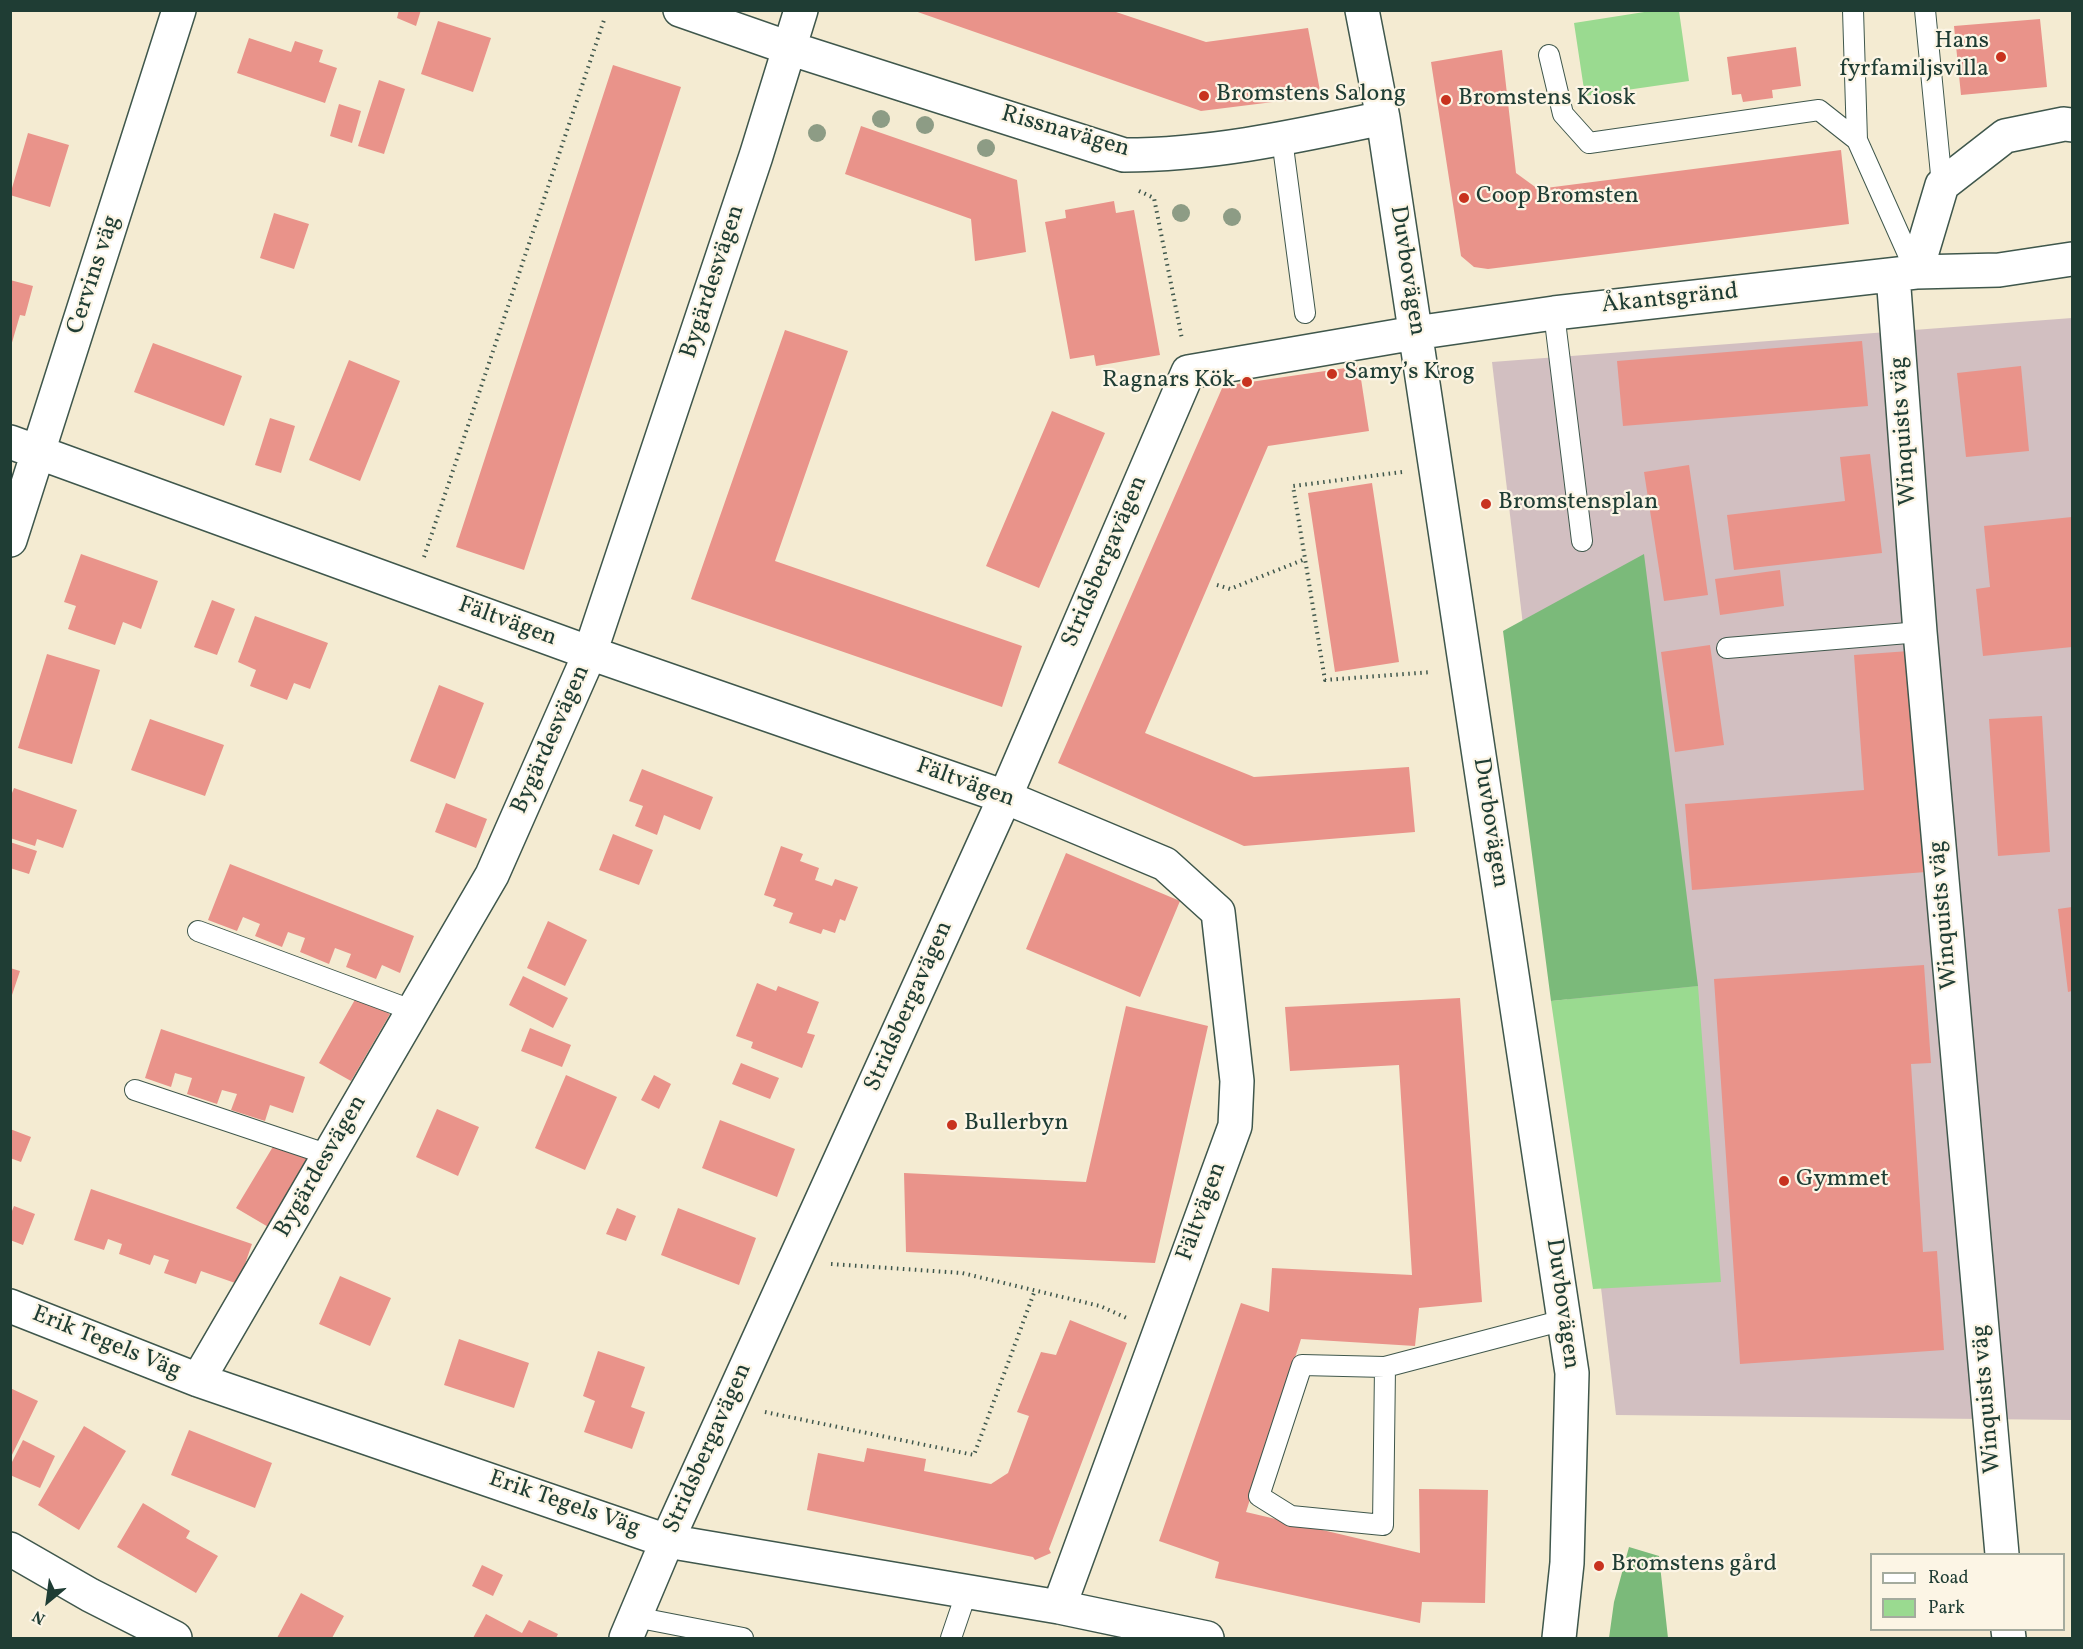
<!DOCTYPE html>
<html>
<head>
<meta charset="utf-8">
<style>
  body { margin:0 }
  #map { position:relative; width:2083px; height:1649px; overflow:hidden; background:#f4ebd2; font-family:Vollkorn,serif }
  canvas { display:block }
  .frame { position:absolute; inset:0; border:12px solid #1f3d34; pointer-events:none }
  .legend { position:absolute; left:1870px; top:1553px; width:195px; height:78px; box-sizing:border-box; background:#fcf5e5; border:2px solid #a4ab9e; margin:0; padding:8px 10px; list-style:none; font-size:18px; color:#1f3d34 }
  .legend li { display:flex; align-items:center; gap:12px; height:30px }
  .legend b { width:30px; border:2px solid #a4ab9e }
  .north { position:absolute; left:18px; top:1571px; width:60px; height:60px; -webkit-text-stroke:4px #fcf5e5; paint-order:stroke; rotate:209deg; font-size:16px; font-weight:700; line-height:24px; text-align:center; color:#1f3d34 }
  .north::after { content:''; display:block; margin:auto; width:21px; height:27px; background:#1f3d34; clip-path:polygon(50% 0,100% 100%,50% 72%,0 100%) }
</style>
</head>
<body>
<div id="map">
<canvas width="2083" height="1649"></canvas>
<div class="frame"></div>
<ul class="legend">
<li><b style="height:8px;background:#fff"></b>Road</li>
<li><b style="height:16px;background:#9ada90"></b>Park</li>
</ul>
<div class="north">N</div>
</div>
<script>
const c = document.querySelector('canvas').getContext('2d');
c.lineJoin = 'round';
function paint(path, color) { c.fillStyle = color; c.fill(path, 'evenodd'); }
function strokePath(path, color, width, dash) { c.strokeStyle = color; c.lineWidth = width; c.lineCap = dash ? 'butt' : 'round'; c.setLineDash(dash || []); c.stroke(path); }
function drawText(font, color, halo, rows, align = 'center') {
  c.font = font + ' Vollkorn,serif'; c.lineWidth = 4.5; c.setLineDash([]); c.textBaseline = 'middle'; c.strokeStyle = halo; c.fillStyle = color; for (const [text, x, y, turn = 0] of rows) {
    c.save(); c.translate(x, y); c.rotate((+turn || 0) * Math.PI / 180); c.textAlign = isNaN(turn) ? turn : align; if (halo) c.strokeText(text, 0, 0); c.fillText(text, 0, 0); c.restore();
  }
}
paint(new Path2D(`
  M2072,318V1420L1616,1415L1492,362Z`), '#d2bfc1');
paint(new Path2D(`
  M1657,10L1679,11L1689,81L1585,96L1574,23Z
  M1698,986L1721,1282L1593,1289L1551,1001Z`), '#9ada90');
paint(new Path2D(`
  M1644,554L1698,986L1551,1001L1503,631Z
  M1629,1547L1659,1556L1668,1638H1609L1614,1602Z`), '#7bba7a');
paint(new Path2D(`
  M399,10H421L416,26L397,18Z
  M912,10H1110L1206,42L1308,28L1321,96L1201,111Z
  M2040,19L2047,87L1961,95L1954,26Z
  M438,21L491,38L473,92L421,74Z
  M249,38L291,52L295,41L323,50L319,62L337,68L325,103L237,73Z
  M1796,47L1801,86L1772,90L1773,98L1743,102L1741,94L1732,95L1727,57Z
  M1502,50L1516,173L1538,189L1841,150L1849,224L1488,269L1474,267L1461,256L1431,62Z
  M613,65L681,87L524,570L456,547Z
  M379,80L405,89L384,154L358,146Z
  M339,104L361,111L352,143L330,136Z
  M861,126L1017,180L1026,252L975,261L971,219L845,174Z
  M28,133L69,145L50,207L10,195Z
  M1114,201L1116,213L1134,210L1160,355L1096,366L1094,355L1070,359L1045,222L1066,218L1065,210Z
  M274,213L309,224L294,269L260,258Z
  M10,280L33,286L25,316L20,315L11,346Z
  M785,330L848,351L775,561L1022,646L1002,707L691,599Z
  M1862,341L1868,406L1623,426L1617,361Z
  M153,343L242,376L224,426L134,392Z
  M349,360L400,381L360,481L309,460Z
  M1359,366L1369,431L1268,446L1145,733L1254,777L1409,767L1415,832L1244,846L1058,763L1223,386Z
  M2021,366L2029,451L1966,457L1957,373Z
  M1052,411L1105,433L1039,588L986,566Z
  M270,418L295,426L281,473L255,465Z
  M1870,454L1882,553L1734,570L1727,515L1845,501L1840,457Z
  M1689,465L1708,595L1664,601L1644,472Z
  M1372,483L1399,662L1335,672L1308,493Z
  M2072,517V647L1983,656L1976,589L1990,587L1984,526Z
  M81,554L158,581L141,629L123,622L115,645L68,629L76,606L64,602Z
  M1780,570L1784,606L1720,615L1715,579Z
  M212,600L235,609L217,655L194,647Z
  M255,616L328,643L310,689L294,683L287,700L250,686L256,670L238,662Z
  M1710,645L1724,745L1675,752L1661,652Z
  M1909,651L1926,872L1692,890L1685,804L1864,790L1854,655Z
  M47,654L100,670L72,764L18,748Z
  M439,685L484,703L455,779L410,761Z
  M2042,716L2050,852L1998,856L1989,719Z
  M150,719L224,745L205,796L131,770Z
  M642,769L713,797L700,830L664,815L657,835L635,826L643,806L629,801Z
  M14,788L77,810L63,848L37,839L35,846L10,838V798Z
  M446,803L487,819L476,848L435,832Z
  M613,834L653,850L639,885L599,870Z
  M10,842L37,851L29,874L10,868Z
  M781,846L803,854L800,861L819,868L815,880L832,886L835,879L858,887L845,921L840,919L835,933L823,929L821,934L789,923L793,913L773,906L776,899L764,895Z
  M1066,853L1180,901L1140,997L1026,949Z
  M230,864L414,936L400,973L382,965L376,979L346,967L351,954L335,948L329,964L300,952L305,938L288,932L282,947L255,936L260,924L243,917L237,931L208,920Z
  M2072,907V991L2068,992L2058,909Z
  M548,921L587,940L565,986L527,968Z
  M1924,965L1931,1063L1911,1064L1923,1252L1937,1251L1944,1350L1740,1364L1714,979Z
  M10,968L20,971L11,998H10Z
  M523,976L568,998L553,1028L509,1005Z
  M757,983L776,991L778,986L819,1002L807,1033L815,1035L802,1068L751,1048L753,1042L736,1036Z
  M357,996L390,1014L351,1081L319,1063Z
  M1460,998L1482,1302L1419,1308L1415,1346L1301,1339L1246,1512L1420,1553L1419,1489L1488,1490L1485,1603L1422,1602L1420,1623L1215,1578L1219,1562L1159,1541L1241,1303L1269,1312L1272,1268L1412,1275L1399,1065L1290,1071L1285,1007Z
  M1126,1006L1208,1026L1155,1263L906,1252L904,1173L1086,1182Z
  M530,1028L571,1045L562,1067L521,1051Z
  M161,1029L305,1077L293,1113L270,1105L265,1121L231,1110L237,1094L222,1090L217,1104L187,1094L192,1078L175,1073L171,1087L145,1078Z
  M741,1063L779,1078L770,1099L732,1084Z
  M566,1075L617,1097L585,1170L535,1148Z
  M654,1075L671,1084L659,1109L641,1100Z
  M437,1109L479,1127L458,1176L416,1157Z
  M720,1120L795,1149L777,1197L702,1168Z
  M10,1129L31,1137L21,1162L10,1158Z
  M277,1140L310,1160L270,1228L236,1208Z
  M91,1189L252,1244L238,1284L201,1271L196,1284L164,1273L169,1260L154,1255L150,1265L119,1254L122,1244L108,1239L104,1250L74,1240Z
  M14,1206L35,1214L23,1245L10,1240V1216Z
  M617,1208L636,1216L626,1241L606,1234Z
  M678,1208L756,1238L739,1285L661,1255Z
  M340,1276L391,1298L370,1346L319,1324Z
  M1070,1320L1127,1343L1049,1549L1051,1553L1035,1560L1033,1557L807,1510L818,1453L864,1462L867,1448L926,1459L924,1471L991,1484L1008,1473L1029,1416L1017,1412L1041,1352L1056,1355Z
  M459,1339L529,1363L514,1408L444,1385Z
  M598,1351L645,1367L631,1407L645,1412L632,1449L584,1432L595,1401L583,1396Z
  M10,1388L38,1401L10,1459Z
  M84,1426L126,1451L79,1530L38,1505Z
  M189,1430L272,1463L255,1508L171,1475Z
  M23,1440L55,1456L40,1488L10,1475V1466Z
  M143,1503L190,1531L186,1538L218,1556L196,1593L117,1547Z
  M482,1565L503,1575L493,1596L472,1586Z
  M301,1593L344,1616L332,1638H277Z
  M486,1614L522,1633L529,1620L558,1634L556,1638H473Z`), '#e9938a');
const service = new Path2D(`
  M1853,10L1857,140
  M1925,10L1942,185
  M1549,55L1563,114L1589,143L1819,110L1857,140L1916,272
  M1282,139L1305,313
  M1554,313L1582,541
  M1727,648L1920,632
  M198,931L414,1011
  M135,1090L329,1155
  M1385,1367L1383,1525L1291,1516L1259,1496L1302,1365L1385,1367L1564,1320
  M635,1617L743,1638
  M951,1638L967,1591`);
const minor = new Path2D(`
  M680,10L789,48L1124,155C1212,155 1297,136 1383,118
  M1362,10L1383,118L1572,1373L1567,1563L1559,1638
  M1916,272L1942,185L2005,136L2064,124L2072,125
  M1893,275L1920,632L2002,1554
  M10,442L590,653L1005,797L1165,864L1218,912L1237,1081L1235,1126L1059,1607
  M10,540L179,10
  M10,1306L198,1380L667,1541L1059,1607L1207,1638
  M198,1380L492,875L590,653L756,156L801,10
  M10,1549L90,1595L175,1638
  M2008,1630L2009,1638
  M626,1638L667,1541L1005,797L1188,372L1415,333L1554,313L1916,272L1999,270L2072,259`);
strokePath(service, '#3f574c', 22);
strokePath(minor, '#3f574c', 36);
strokePath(new Path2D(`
  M1139,191L1154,198L1182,339
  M1402,472L1293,486L1325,680L1432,672
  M424,557L605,17
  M1217,585L1230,589L1305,559
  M831,1264L962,1273L1100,1306L1129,1319
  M765,1412L974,1455L1035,1290`), '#3f574c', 4, [1.5, 4.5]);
strokePath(service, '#fff', 20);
strokePath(minor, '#fff', 33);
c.fillStyle = '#8d9c85';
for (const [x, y] of [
  [881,119],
  [925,125],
  [817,133],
  [986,148],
  [1181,213],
  [1232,217]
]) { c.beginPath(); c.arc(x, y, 9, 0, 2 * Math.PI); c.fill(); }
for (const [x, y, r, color] of [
  [2001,57,6,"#c8321e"],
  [1204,96,6,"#c8321e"],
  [1446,100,6,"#c8321e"],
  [1464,198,6,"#c8321e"],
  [1332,374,6,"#c8321e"],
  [1247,382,6,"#c8321e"],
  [1486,504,6,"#c8321e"],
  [952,1125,6,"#c8321e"],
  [1784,1181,6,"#c8321e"],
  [1599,1566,6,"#c8321e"]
]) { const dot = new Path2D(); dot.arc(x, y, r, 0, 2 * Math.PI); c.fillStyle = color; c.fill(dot); strokePath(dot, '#fcf5e5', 2); }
drawText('24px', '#1f3d34', '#fcf5e5', [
  ["Hans",1989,43,"right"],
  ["fyrfamiljsvilla",1989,71,"right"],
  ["Bromstens Salong",1216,96],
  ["Bromstens Kiosk",1458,100],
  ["Coop Bromsten",1476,198],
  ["Samy’s Krog",1344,374],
  ["Ragnars Kök",1235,382,"right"],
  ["Bromstensplan",1498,504],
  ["Bullerbyn",964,1125],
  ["Gymmet",1796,1181],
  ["Bromstens gård",1611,1566]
], 'left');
drawText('24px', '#1f3d34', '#fcf5e5', [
  ["Rissnavägen",1065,133,16],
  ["Duvbovägen",1406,271,81],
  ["Cervins väg",95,275,-72],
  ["Bygärdesvägen",714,282,-72],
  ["Åkantsgränd",1670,300,-6],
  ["Winquists väg",1905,431,-94],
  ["Stridsbergavägen",1106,562,-67],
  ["Fältvägen",507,623,20],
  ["Bygärdesvägen",552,740,-66],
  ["Fältvägen",965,784,20],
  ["Duvbovägen",1489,823,81],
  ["Winquists väg",1945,915,-95],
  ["Stridsbergavägen",910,1007,-66],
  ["Bygärdesvägen",322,1167,-60],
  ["Fältvägen",1203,1212,-70],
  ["Duvbovägen",1561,1304,82],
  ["Erik Tegels Väg",106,1344,22],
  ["Winquists väg",1988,1399,-95],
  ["Stridsbergavägen",709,1449,-66],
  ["Erik Tegels Väg",564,1505,19]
]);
</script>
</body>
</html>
